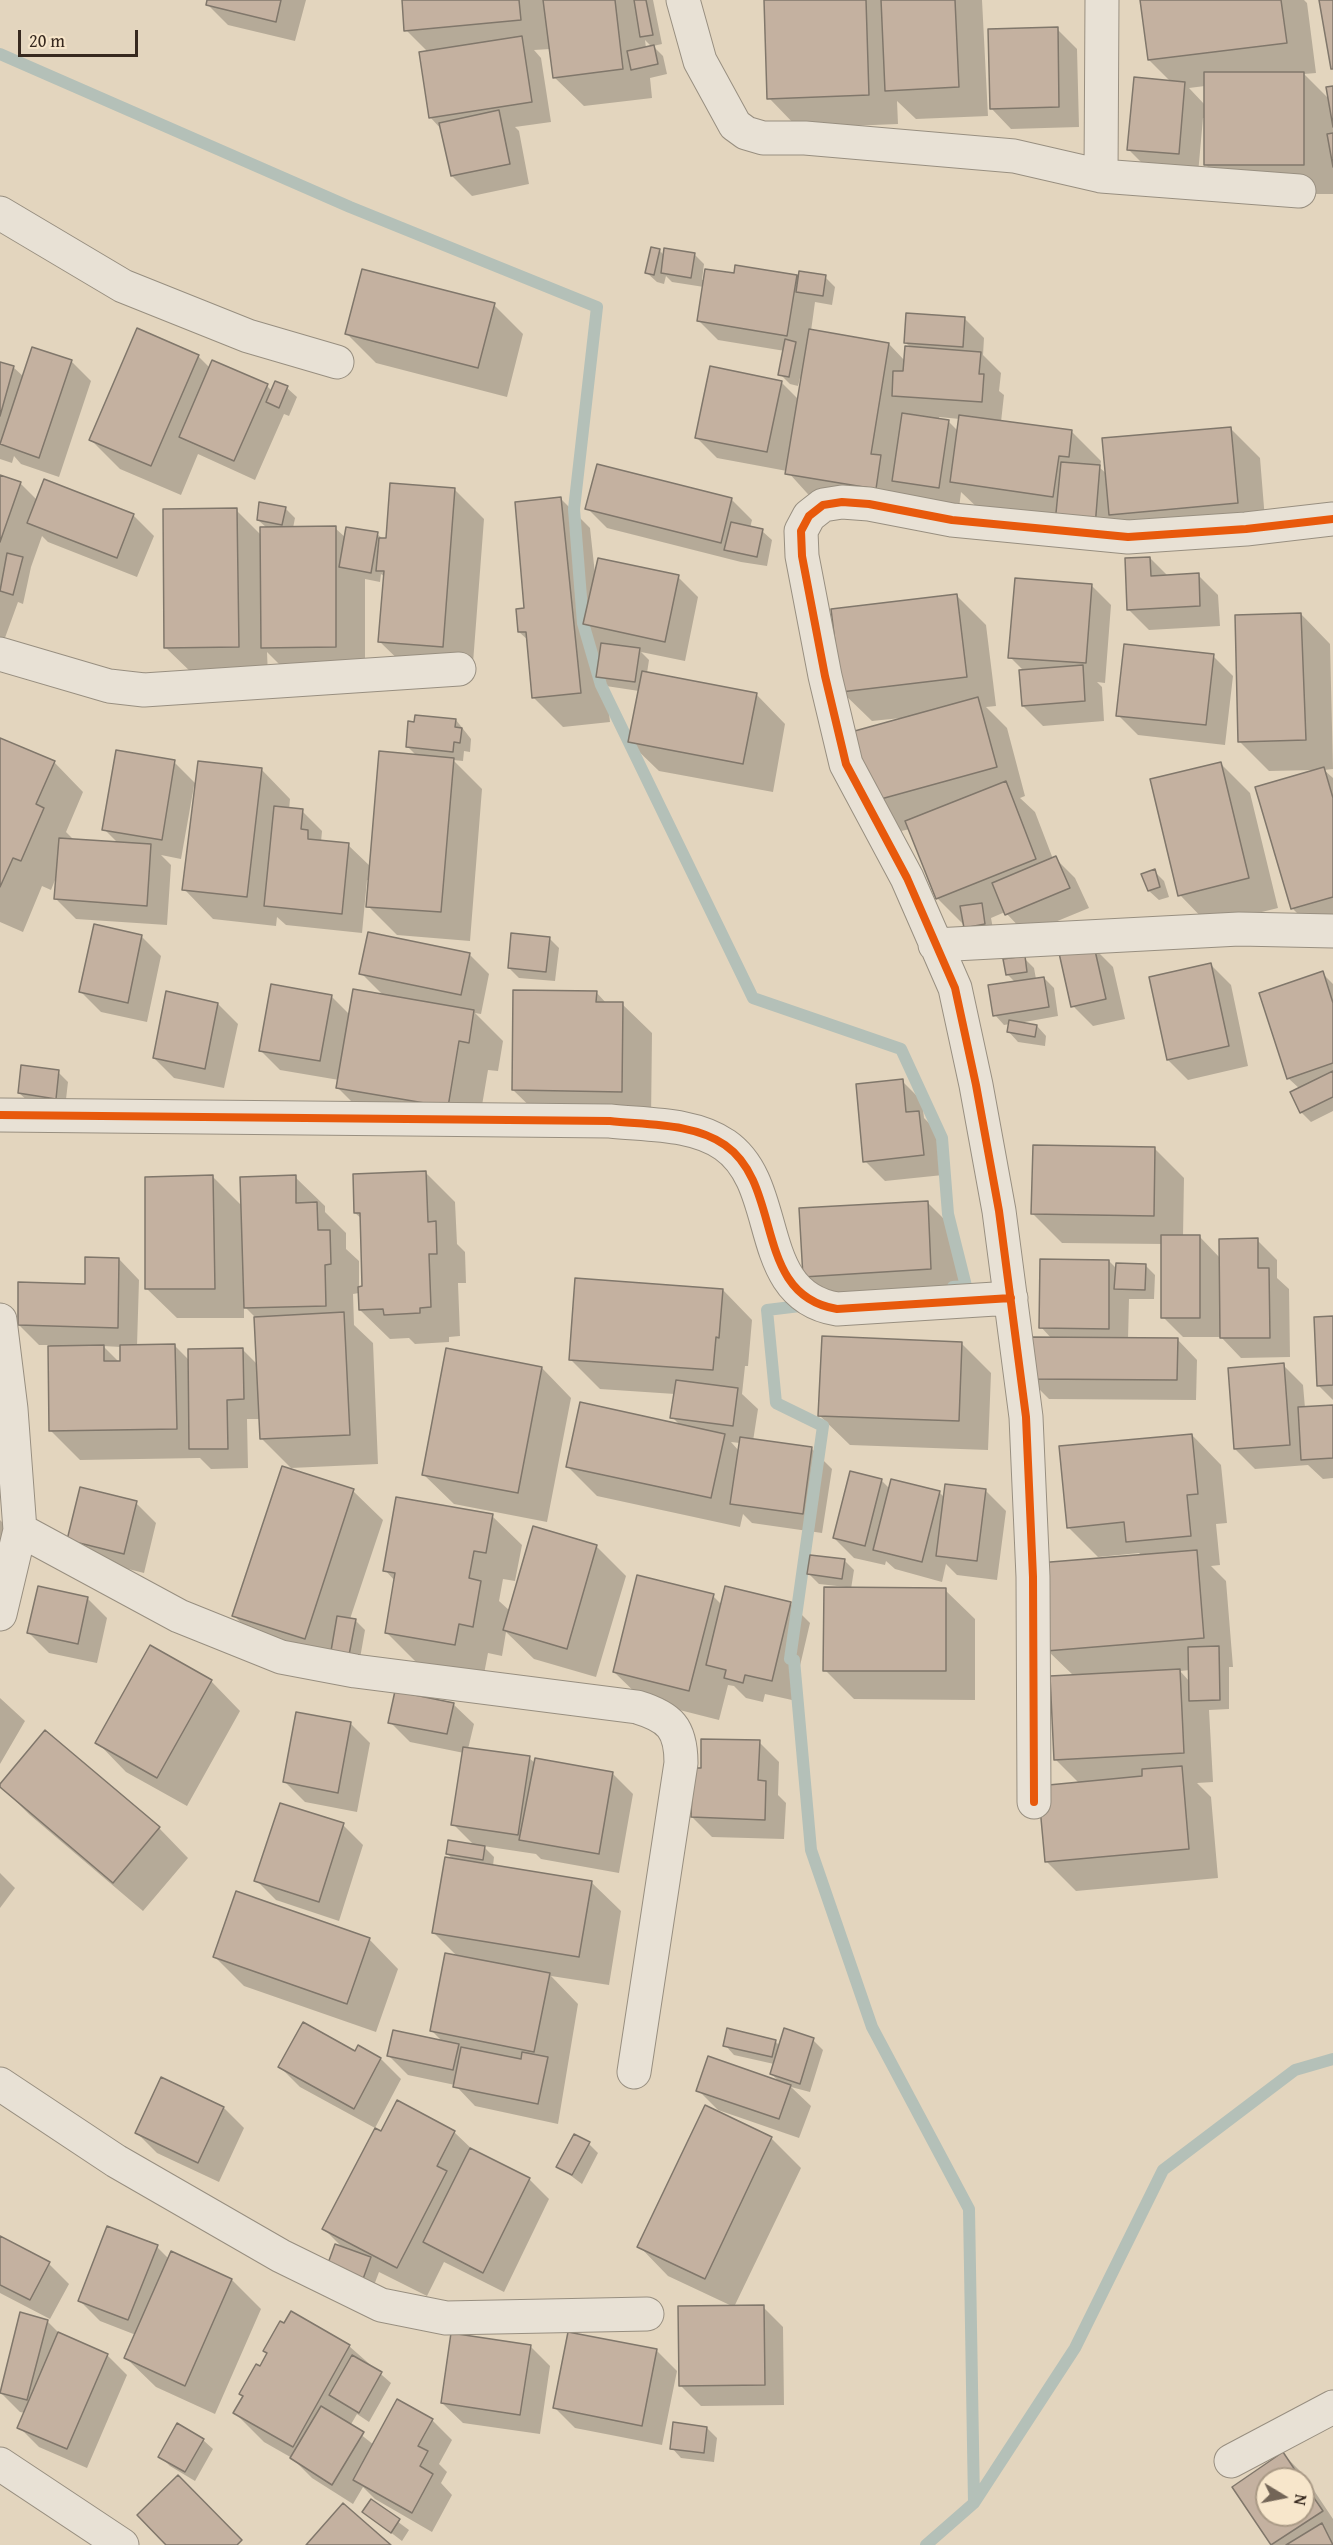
<!DOCTYPE html>
<html>
<head>
<meta charset="utf-8">
<style>
  body { margin:0 }
  #map { position:relative; width:1333px; height:2545px; overflow:hidden; background:#e3d5be; font-family:"Gentium Book Plus",serif }
  canvas { display:block }
  .north { position:absolute; left:1255px; top:2467px; width:60px; height:60px; box-sizing:border-box; background:#f7e6cb; border:2px solid #aa9a86; border-radius:50%; rotate:100deg; font-size:16px; font-weight:700; line-height:24px; text-align:center; color:#37291f }
  .north::after { content:''; display:block; margin:auto; width:21px; height:27px; background:#736557; clip-path:polygon(50% 0,100% 100%,50% 72%,0 100%) }
  .scale { position:absolute; left:18px; top:30px; width:120px; height:27px; box-sizing:border-box; border:3px solid #37291f; border-top:0; padding-left:8px; font-size:18px; line-height:21px; white-space:nowrap; color:#37291f; -webkit-text-stroke:4px #f7e6cb; paint-order:stroke }
</style>
</head>
<body>
<div id="map">
<canvas width="1333" height="2545"></canvas>
<div class="north">N</div>
<div class="scale">20 m</div>
</div>
<script>
const c = document.querySelector('canvas').getContext('2d');
c.lineJoin = 'round';
function paint(path, color) { c.fillStyle = color; c.fill(path, 'evenodd'); }
function strokePath(path, color, width, dash) { c.strokeStyle = color; c.lineWidth = width; c.lineCap = dash ? 'butt' : 'round'; c.setLineDash(dash || []); c.stroke(path); }
paint(new Path2D(`
  M209,0H306L295,41L228,25L208,5Z
  M403,0H653L662,44L653,46L663,56L667,74L650,78L652,98L584,106L554,77L550,49L534,50L541,58L551,122L515,127L519,131L529,184L472,196L452,176L442,130L430,117L428,52L406,30ZM645,40L652,47L646,48Z
  M766,0H982L988,116L916,119L897,101L898,124L798,128L769,98Z
  M1142,0H1304L1307,3L1316,73L1304,74L1330,100L1333,87V194H1235L1205,164V118H1203L1198,174L1149,170L1129,150L1171,82L1149,60ZM1205,86V105L1189,88Z
  M1057,29L1077,49L1079,127L1011,129L991,108Z
  M659,250L665,256L694,254L704,264L702,280L735,275L796,276L800,280L825,277L835,287L832,305L815,302L811,331L889,344L905,361L911,348L906,343L964,318L984,338L983,355L1001,373L999,391L1004,395L1001,422L1072,432L1101,461L1100,468L1107,474L1230,428L1260,458L1266,532L981,511L961,492L959,508L816,503L787,471L717,458L697,438L781,382L799,400L803,378H800L798,386L790,384L780,374L785,351L718,340L698,320L704,287L672,282L666,276L664,284L657,282L647,273ZM939,417L960,419L958,431L948,421L939,420Z
  M494,305L523,334L507,397L376,363L347,334Z
  M198,356L210,368L267,386L272,391L287,388L297,397L289,416L284,414L255,480L198,454L181,495L120,469L91,440Z
  M71,361L91,381L59,477L21,464L14,456L12,463L0,459V363L13,367L24,377Z
  M598,466L732,500L752,520L750,528L762,531L772,540L767,566L741,562L607,528L587,508Z
  M0,476L20,483L37,500L45,481L134,516L154,536L137,577L48,542L42,536L31,567L23,604L18,602L2,646H0Z
  M454,489L484,519L472,676L410,671L380,642L385,577L381,574L380,582L365,579V676L292,677L267,652L268,676H195L165,647L236,510L261,535L267,528L258,520L285,508L295,518L293,528H335L346,538L377,534L383,539H388Z
  M561,499L590,528L595,574L678,577L698,597L685,661L641,652L649,660L647,673L756,694L785,724L773,792L659,771L629,742L639,691L606,686L610,722L563,727L533,697L528,640L519,632Z
  M1150,558L1168,576L1198,575L1218,595L1220,626L1149,630L1129,610Z
  M1091,585L1111,605L1105,683L1097,682L1102,687L1104,721L1043,726L1023,706L1024,671L1010,657Z
  M956,595L986,625L996,706L986,707L1007,728L1025,796L1020,798L1035,812L1053,859L1055,858L1075,878L1089,908L1026,934L1005,912L991,918L994,934L965,926L937,898L910,829L901,831L872,801L901,718L872,721L842,692Z
  M1301,614L1330,644L1333,769L1324,770L1333,778V935L1322,938L1292,908L1315,770L1269,771L1240,742Z
  M1213,656L1233,676L1225,745L1138,735L1118,715Z
  M456,720L471,739L470,752L464,751L463,761L453,760L482,789L470,941L397,935L368,906L370,881L367,880L362,933L286,925L277,917L276,926L213,919L184,889L196,787L194,786L181,859L161,855L171,865L167,925L76,919L56,899L57,875L51,890L42,886L23,932L0,922V739L54,762L83,792L66,832L73,839L118,843L104,829L174,762L196,784L261,769L290,799L289,810L302,811L322,831L321,842L348,845L371,867L417,756L407,746Z
  M1221,764L1250,793L1278,908L1209,925L1180,895Z
  M1154,871L1164,881L1169,897L1159,900L1149,891Z
  M141,936L161,956L147,1022L101,1012L81,992Z
  M549,938L559,948L555,981L519,978L509,968Z
  M1093,947L1113,967L1125,1019L1093,1026L1073,1006Z
  M469,954L489,974L481,1014L475,1013L503,1041L498,1071L488,1070L477,1135L367,1117L338,1088L339,1080L280,1070L260,1050L331,996L350,1015L384,996L361,973Z
  M1024,958L1034,968L1036,979L1044,978L1054,988L1058,1016L1019,1023L1037,1026L1046,1036L1045,1046L1018,1042L1009,1032L1010,1024L1004,1025L995,1015L1016,983L1007,974Z
  M1211,965L1231,985L1248,1066L1188,1080L1168,1060Z
  M1322,973L1333,984V1111L1311,1122L1301,1112L1300,1089L1288,1078Z
  M596,992L607,1004H622L652,1033L651,1121L543,1119L513,1090Z
  M218,1004L238,1024L224,1088L174,1078L154,1058Z
  M58,1072L68,1082L65,1108L29,1102L19,1093Z
  M902,1081L922,1101L924,1118L938,1132L943,1175L885,1181L865,1161Z
  M1154,1148L1184,1178L1183,1237H1200L1220,1258L1257,1240L1277,1260V1278L1289,1289L1290,1357L1241,1358L1221,1337H1183L1163,1317V1244L1062,1243L1033,1214Z
  M426,1173L455,1202L457,1244L465,1252L466,1283H458L460,1336L449,1337V1342L415,1344L409,1338L390,1339L360,1310L359,1293L353,1294L354,1325L373,1343L378,1464L291,1468L261,1438L260,1419H247L248,1468L211,1469L200,1458L80,1460L51,1431L50,1345H39L19,1325L86,1286L119,1259L139,1280L137,1346H175L190,1361L243,1350L258,1365L256,1318L244,1306V1318H177L147,1289L213,1177L242,1206L295,1177L325,1206V1212L346,1233V1249L359,1261V1288L364,1287L362,1219L355,1213ZM103,1346L121,1347L122,1362H119Z
  M927,1202L957,1232L960,1298L834,1305L804,1276Z
  M1109,1261L1117,1269L1145,1265L1155,1275L1154,1299H1129L1128,1339H1177L1197,1360L1196,1400L1049,1399L1029,1379L1052,1339L1041,1327Z
  M723,1290L752,1320L748,1366H745L742,1394L758,1409L753,1441L812,1449L832,1469L822,1533L752,1523L743,1514L740,1527L597,1496L567,1466L681,1426L672,1417L675,1394L600,1389L571,1360ZM731,1442L740,1443L739,1451Z
  M1333,1318V1400L1318,1385Z
  M961,1343L991,1373L988,1450L850,1445L820,1416Z
  M1283,1365L1303,1385L1305,1408L1333,1406V1478L1323,1479L1308,1465L1255,1469L1235,1449Z
  M542,1368L571,1398L547,1522L454,1504L424,1475Z
  M1192,1435L1221,1465L1227,1523L1216,1524L1220,1565L1211,1566L1226,1581L1233,1667H1229V1709L1209,1710L1213,1782L1197,1783L1211,1797L1218,1878L1076,1891L1046,1861L1079,1783L1056,1760L1074,1676L1047,1650L1142,1556L1139,1553L1098,1557L1068,1527ZM1190,1670V1682L1180,1671Z
  M881,1480L890,1489L939,1492L945,1498L986,1491L1006,1511L997,1580L957,1575L946,1564L942,1582L895,1569L886,1561L885,1565L854,1558L834,1538Z
  M353,1491L383,1520L350,1619L355,1620L365,1630L359,1664L264,1645L234,1616Z
  M136,1503L156,1523L144,1573L89,1559L69,1539Z
  M492,1516L522,1545L515,1581L503,1579L499,1601L510,1611L596,1546L626,1576L596,1677L534,1659L506,1632L502,1656L488,1653L484,1674L416,1662L386,1632L395,1581L385,1570Z
  M0,1520L16,1536L0,1589Z
  M844,1560L854,1570L851,1589L945,1590L975,1619V1700L854,1699L825,1670L846,1587L819,1584L809,1574Z
  M713,1596L722,1605L790,1603L810,1623L792,1700L765,1694L763,1702L746,1698L734,1686L728,1685L719,1720L644,1701L614,1672Z
  M87,1598L107,1618L97,1663L49,1653L29,1633Z
  M211,1681L240,1711L187,1806L126,1772L97,1742Z
  M0,1698L25,1721L0,1764Z
  M453,1704L474,1724L468,1749L529,1758L535,1763L613,1774L633,1794L619,1873L541,1859L536,1854L483,1846L494,1857L493,1866L591,1882L621,1911L609,1985L551,1976L578,2004L558,2124L475,2106L455,2085L408,2075L388,2055L443,2042L432,2031L458,1957L433,1932L453,1859L447,1854L474,1845L453,1824L464,1753L410,1742L390,1722Z
  M350,1723L370,1743L357,1812L305,1802L285,1782Z
  M759,1742L779,1762L778,1795L786,1803L784,1839L712,1837L692,1817L702,1770Z
  M0,1786L159,1828L188,1858L143,1911L30,1815Z
  M281,1805L343,1825L363,1845L339,1921L276,1900L256,1880Z
  M0,1873L15,1888L0,1908Z
  M369,1939L398,1969L376,2032L244,1986L214,1956Z
  M813,2040L823,2050L810,2092L791,2087L811,2106L799,2138L718,2110L698,2090L780,2082L771,2074L774,2064L734,2055L725,2045L775,2041L780,2046Z
  M358,2047L381,2059L401,2079L375,2128L300,2087L280,2067L355,2053Z
  M162,2079L224,2108L244,2128L219,2182L157,2153L137,2133Z
  M454,2132L475,2152L529,2179L549,2199L504,2292L444,2262L427,2296L379,2272L373,2288L339,2275L344,2249L324,2229L382,2133Z
  M771,2138L801,2168L734,2307H763L783,2327L784,2405L701,2406L681,2386L734,2307L668,2276L639,2246Z
  M589,2144L598,2153L582,2184L558,2166Z
  M0,2237L49,2264L69,2284L50,2319L0,2293Z
  M157,2247L169,2259L232,2280L261,2309L215,2414L156,2387L126,2358L136,2335L100,2321L80,2301Z
  M291,2313L349,2346L391,2383L369,2422L357,2414L350,2426L374,2445L432,2420L452,2440L439,2464L447,2472L441,2483L452,2495L432,2532L375,2499L363,2487L353,2504L312,2478L292,2458L264,2442L235,2413Z
  M47,2321L61,2335L107,2355L127,2375L87,2468L39,2447L19,2427L25,2413L20,2412L0,2392Z
  M530,2346L550,2366L540,2434L463,2423L442,2403Z
  M657,2351L677,2371L662,2445L575,2428L555,2408Z
  M707,2428L717,2438L714,2462L681,2458L672,2448Z
  M203,2440L213,2449L195,2481L170,2466L160,2456Z
  M1283,2454L1303,2474L1333,2519V2545H1273L1234,2487ZM1267,2479H1303V2515H1267Z
  M371,2502L409,2530L402,2541L364,2512Z`), '#0003');
strokePath(new Path2D(`
  M0,54L350,207L597,307L574,509L583,623L601,685L753,998L901,1049L942,1138L948,1214L966,1286L953,1287
  M808,1305L767,1310L776,1403L823,1426L790,1659L794,1660L811,1850L872,2027L969,2209L974,2503
  M926,2545L974,2503L1075,2348L1163,2170L1295,2070L1333,2059`), '#b4c0b8', 12);
const building = new Path2D(`
  M207,0H281L276,22L206,5Z
  M402,0H519L521,20L404,31Z
  M543,0H615L623,69L553,78Z
  M634,0H646L653,35L640,37Z
  M764,0H866L869,95L767,99Z
  M881,0H955L959,87L885,91Z
  M1140,0H1281L1287,43L1148,60Z
  M1319,0H1333V69H1331Z
  M1058,27L1059,107L990,109L988,29Z
  M522,36L532,102L429,118L419,52Z
  M654,45L658,64L631,70L627,51Z
  M1204,72H1304V165H1204Z
  M1134,77L1185,82L1179,154L1127,150Z
  M1333,86V127L1326,87Z
  M499,110L510,164L451,176L439,123Z
  M1333,133V167L1327,134Z
  M651,247L660,249L654,275L645,273Z
  M664,248L695,253L691,278L661,273Z
  M735,265L797,275L787,336L697,321L705,269L734,273Z
  M362,269L495,303L478,368L345,334Z
  M799,271L826,275L823,296L796,292Z
  M906,313L965,317L963,347L904,343Z
  M137,328L199,355L151,466L89,440Z
  M809,329L889,343L871,454L881,455L876,489L785,474Z
  M785,339L796,342L789,377L778,375Z
  M905,346L981,352L979,374H984L982,402L892,396L893,371H903Z
  M32,347L72,360L39,458L0,444Z
  M212,360L268,384L234,461L179,437Z
  M0,362L14,366L0,416Z
  M710,366L782,381L767,452L695,438Z
  M275,381L288,386L279,408L266,402Z
  M902,413L949,420L939,488L892,481Z
  M959,415L1072,430L1069,457L1059,456L1053,497L950,482Z
  M1231,427L1238,503L1109,515L1102,438Z
  M1061,462L1100,465L1095,527L1055,523Z
  M597,464L732,498L721,543L585,509Z
  M0,475L21,482L0,542Z
  M44,479L134,514L117,558L27,523Z
  M390,483L455,488L443,647L378,642L384,571H376L379,538H386Z
  M561,497L581,693L532,698L526,632H518L516,609L524,608L515,502Z
  M259,502L286,507L282,525L257,520Z
  M237,508L239,647L164,648L163,509Z
  M731,522L763,529L757,557L724,550Z
  M336,526V647L261,648L260,527Z
  M346,527L378,532L371,573L339,567Z
  M7,553L23,557L13,595L0,591Z
  M1150,557L1151,576L1199,573L1200,606L1127,610L1125,558Z
  M598,558L679,575L665,642L583,624Z
  M1015,578L1092,584L1086,663L1008,658Z
  M957,594L967,677L841,692L831,609Z
  M1301,613L1306,740L1238,742L1235,615Z
  M601,643L640,648L635,682L596,677Z
  M1124,644L1214,654L1206,725L1116,716Z
  M1083,665L1085,701L1022,706L1019,670Z
  M642,671L757,693L743,764L628,742Z
  M978,697L997,767L870,802L851,732Z
  M415,715L456,719L455,727L462,728L460,743L454,742L453,752L406,747L408,721L414,722Z
  M0,738L55,761L36,804L44,808L21,861L13,858L0,887Z
  M116,750L175,760L162,840L102,830Z
  M379,751L454,758L441,912L366,907Z
  M198,761L262,768L247,897L182,890Z
  M1221,762L1249,878L1178,896L1150,779Z
  M1324,767L1333,798V897L1291,909L1255,787Z
  M1006,781L1036,859L936,899L905,821Z
  M274,806L303,809L301,829L308,830V839L349,843L342,914L264,906Z
  M59,838L151,844L147,906L54,899Z
  M1056,856L1070,888L1005,915L992,883Z
  M1155,869L1160,887L1148,891L1141,874Z
  M982,903L985,924L964,928L960,906Z
  M94,924L142,935L128,1003L79,992Z
  M368,932L470,953L461,995L359,974Z
  M511,933L550,937L546,972L508,968Z
  M1094,946L1106,999L1071,1007L1059,953Z
  M1025,956L1027,972L1006,975L1003,959Z
  M1211,963L1229,1046L1167,1060L1149,977Z
  M1323,971L1333,1003V1063L1287,1079L1259,993Z
  M1044,977L1049,1007L993,1016L988,985Z
  M271,984L332,995L320,1061L259,1051Z
  M353,989L474,1010L469,1043L459,1041L448,1107L336,1088Z
  M513,990L597,991L596,1002H623L622,1092L512,1090Z
  M166,991L218,1003L205,1069L153,1058Z
  M1009,1020L1037,1025L1035,1037L1007,1032Z
  M21,1065L59,1070L56,1099L18,1093Z
  M1333,1071V1097L1300,1113L1290,1092Z
  M903,1079L906,1112L919,1111L924,1155L863,1162L856,1084Z
  M1033,1145L1155,1147L1154,1216L1031,1214Z
  M426,1171L428,1222L436,1221L437,1254H429L431,1307L420,1308V1313L384,1315L383,1309L359,1310L358,1287L362,1286L360,1213H354L353,1174Z
  M213,1175L215,1289H145V1177Z
  M296,1175V1203L317,1202L318,1230H330L331,1264L325,1265L326,1306L244,1308L240,1177Z
  M928,1201L931,1269L803,1277L799,1208Z
  M1161,1235H1200V1318H1161Z
  M1258,1238V1268H1269L1270,1338H1220L1219,1239Z
  M85,1257L119,1258L118,1328L18,1325V1282L85,1284Z
  M1040,1259L1109,1260V1329L1039,1328Z
  M1116,1263L1146,1264L1145,1290L1114,1289Z
  M575,1278L723,1289L719,1338L716,1337L713,1370L569,1360Z
  M344,1312L350,1435L260,1439L254,1317Z
  M1333,1316V1385L1317,1386L1314,1317Z
  M822,1336L962,1342L959,1421L818,1416Z
  M1029,1337L1178,1338L1177,1380L1028,1379Z
  M175,1344L177,1429L49,1431L48,1346L104,1345V1361H120V1345Z
  M243,1348L244,1399L227,1400L228,1449H189L188,1349Z
  M446,1348L542,1367L518,1493L422,1475Z
  M1284,1363L1290,1445L1234,1449L1228,1368Z
  M676,1380L738,1388L733,1426L670,1418Z
  M580,1402L725,1434L711,1498L566,1467Z
  M1333,1405V1458L1301,1460L1298,1407Z
  M1192,1434L1198,1494L1187,1495L1191,1536L1126,1542L1124,1522L1067,1528L1059,1446Z
  M740,1437L812,1447L803,1514L730,1504Z
  M282,1466L354,1489L305,1639L232,1616Z
  M850,1471L882,1479L865,1546L833,1538Z
  M891,1479L940,1491L922,1562L873,1550Z
  M945,1484L986,1489L977,1561L936,1556Z
  M80,1487L137,1501L124,1554L67,1540Z
  M396,1497L493,1514L486,1553L474,1551L469,1578L481,1581L473,1627L459,1624L455,1645L385,1633L395,1573L383,1571Z
  M533,1526L597,1545L567,1649L503,1630Z
  M1197,1550L1204,1638L1046,1651L1038,1563Z
  M810,1555L845,1559L842,1579L807,1574Z
  M637,1575L714,1594L689,1691L613,1672Z
  M38,1586L88,1597L78,1644L27,1633Z
  M725,1586L791,1602L772,1681L745,1675L743,1683L724,1678L726,1670L706,1665Z
  M824,1587L946,1588V1671H823Z
  M337,1616L356,1619L349,1655L331,1651Z
  M150,1645L212,1680L157,1778L95,1743Z
  M1219,1646L1220,1700L1189,1701L1188,1647Z
  M1180,1669L1184,1753L1054,1760L1050,1676Z
  M395,1691L454,1703L447,1734L388,1723Z
  M296,1712L351,1722L338,1793L283,1782Z
  M45,1730L160,1827L113,1883L0,1787V1784Z
  M701,1739L760,1740L758,1780L766,1781L765,1820L691,1817L693,1768H701Z
  M463,1747L530,1756L518,1835L451,1825Z
  M535,1758L613,1772L599,1854L519,1840Z
  M1182,1766L1189,1849L1045,1862L1038,1786L1142,1776V1769Z
  M280,1803L344,1823L319,1902L254,1881Z
  M448,1840L485,1846L483,1860L446,1854Z
  M445,1857L592,1881L579,1957L432,1933Z
  M236,1891L370,1938L347,2004L213,1957Z
  M445,1953L550,1973L534,2052L430,2031Z
  M303,2022L355,2051L358,2045L381,2058L354,2109L278,2067Z
  M727,2028L776,2040L772,2057L723,2046Z
  M784,2028L814,2038L800,2084L770,2074Z
  M393,2030L459,2044L453,2070L387,2056Z
  M461,2047L521,2059L522,2052L548,2057L538,2104L453,2087Z
  M708,2056L791,2085L779,2119L696,2091Z
  M161,2077L224,2107L198,2163L135,2133Z
  M397,2100L455,2131L437,2166L447,2171L397,2268L322,2229L375,2128L381,2131Z
  M705,2105L772,2137L705,2279L637,2247Z
  M574,2134L590,2142L572,2175L556,2167Z
  M470,2148L530,2178L483,2273L423,2242Z
  M107,2226L158,2245L128,2320L78,2301Z
  M0,2236L50,2262L30,2300L0,2285Z
  M335,2244L371,2257L363,2279L327,2266Z
  M171,2251L232,2279L185,2386L124,2358Z
  M764,2305L765,2385L679,2386L678,2306Z
  M291,2311L350,2345L293,2447L233,2413L243,2396L239,2394L256,2364L260,2366L267,2353L263,2351L280,2321L284,2323Z
  M20,2312L48,2320L27,2400L0,2393Z
  M58,2332L108,2354L67,2449L17,2428Z
  M568,2332L657,2349L642,2426L553,2408Z
  M451,2333L531,2345L520,2415L441,2403Z
  M352,2355L382,2372L359,2413L329,2395Z
  M397,2399L433,2419L418,2446L428,2451L420,2466L433,2474L412,2513L353,2480Z
  M321,2406L364,2432L332,2485L290,2458Z
  M673,2422L707,2427L704,2453L670,2449Z
  M177,2423L204,2439L185,2472L158,2457Z
  M1283,2452L1301,2479H1267V2515H1303V2482L1323,2511L1271,2545L1232,2487Z
  M178,2475L242,2540L237,2545H166L137,2515Z
  M371,2499L400,2519L391,2533L362,2512Z
  M343,2503L391,2545H306Z
  M1322,2523L1333,2545H1286Z`);
paint(building, '#c4b1a0');
strokePath(building, '#80776b', 1.5);
const minor = new Path2D(`
  M683,0L700,61L735,125L746,133L763,138H805L1014,156L1101,176L1299,191
  M1101,176L1102,0
  M0,213L123,286L248,336L337,362
  M0,654L109,686L144,690L459,669
  M935,945L1239,929L1333,931
  M0,1115L610,1121C647,1125 694,1123 725,1145C784,1186 752,1295 837,1309L1011,1298
  M0,1320L11,1409L20,1530L0,1614
  M20,1530L179,1616L281,1657L355,1671L637,1707C670,1717 681,1728 681,1763L634,2072
  M1034,1802L1033,1577L1026,1417L999,1211L976,1085L955,988L907,878L846,764L825,676L802,556L801,531L809,516L823,505L842,502L869,504L952,520L1128,537L1246,529L1333,519
  M0,2084L116,2161L281,2256L381,2305L446,2318L647,2314
  M1231,2461L1333,2407
  M0,2464L122,2545`);
strokePath(minor, '#988f80', 35);
strokePath(minor, '#e8e1d5', 33);
strokePath(new Path2D(`
  M0,1115L610,1121C647,1125 694,1123 725,1145C784,1186 752,1295 837,1309L1011,1298
  M1034,1802L1033,1577L1026,1417L999,1211L976,1085L955,988L907,878L846,764L825,676L802,556L801,531L809,516L823,505L842,502L869,504L952,520L1128,537L1246,529L1333,519`), '#e8590c', 8);
</script>
</body>
</html>
